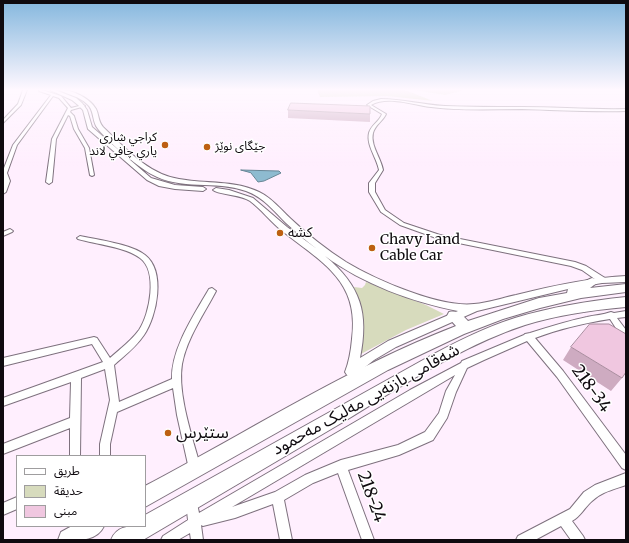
<!DOCTYPE html>
<html>
<head>
<meta charset="utf-8">
<style>
  body { margin:0 }
  #map { position:relative; width:629px; height:543px; overflow:hidden; background:#ffeffe; font-family:Merriweather,"Noto Sans Arabic",serif }
  canvas { display:block }
  .frame { position:absolute; inset:0; border:4px solid #0f0a0f; pointer-events:none }
  .legend { position:absolute; left:16px; top:455px; width:130px; height:72px; box-sizing:border-box; background:#fff; border:1px solid #9f9d9f; margin:0; padding:5px 7px; list-style:none; font-size:12px; color:#0f0a0f }
  .legend li { display:flex; align-items:center; gap:8px; height:20px }
  .legend b { width:20px; border:1px solid #9f9d9f }
</style>
</head>
<body>
<div id="map">
<canvas width="629" height="543"></canvas>
<div class="frame"></div>
<ul class="legend">
<li><b style="height:5px;background:#fff"></b>طريق</li>
<li><b style="height:11px;background:#d7dbbd"></b>حديقة</li>
<li><b style="height:11px;background:#f0c7e0"></b>مبنى</li>
</ul>
</div>
<script>
const c = document.querySelector('canvas').getContext('2d');
c.lineJoin = 'round';
function paint(path, color) { c.fillStyle = color; c.fill(path, 'evenodd'); }
function strokePath(path, color, width, dash) { c.strokeStyle = color; c.lineWidth = width; c.lineCap = dash ? 'butt' : 'round'; c.setLineDash(dash || []); c.stroke(path); }
function drawText(font, color, halo, rows, align = 'center') {
  c.font = font + ' Merriweather,"Noto Sans Arabic",serif'; c.lineWidth = 3; c.setLineDash([]); c.textBaseline = 'middle'; c.strokeStyle = halo; c.fillStyle = color; for (const [text, x, y, turn = 0] of rows) {
    c.save(); c.translate(x, y); c.rotate((+turn || 0) * Math.PI / 180); c.textAlign = isNaN(turn) ? turn : align; if (halo) c.strokeText(text, 0, 0); c.fillText(text, 0, 0); c.restore();
  }
}
paint(new Path2D(`
  M310,90H405L433,101L387,96L320,97L317,90Z
  M414,90H464L445,95Z
  M366,282L426,305L444,314L406,330L361,354V307L354,287L362,288L365,285Z`), '#d7dbbd');
const water = new Path2D(`
  M241,170L279,171L281,173L264,181L258,182L251,173Z`);
paint(water, '#8ebbd0');
strokePath(water, '#688696', 1);
const street = new Path2D(`
  M23,90H27L21,105L3,123V120L18,104Z
  M39,90H42L61,96L71,108L83,105L85,106L71,110L70,112L74,116L78,129L89,148L94,175L92,176L90,175L85,148L74,129L70,116L68,115L56,139L52,182L49,184L46,182L52,139L68,108L59,98L53,96L17,145L7,173L10,181L6,192L3,194V185L4,181L3,168H4L13,145L51,95L39,91Z
  M381,99C403,99 423,105 445,106C471,107 496,107 522,107C557,107 591,110 626,109V111C591,112 557,110 522,109C492,109 461,111 431,107C414,105 387,95 371,105L386,114C383,121 375,125 373,133C370,145 381,158 383,170L375,183V192L385,210L404,223L440,235L575,262L586,266L605,278L606,280L605,282H599L582,270L571,266L439,239L400,225L381,212L369,192V183L379,170C377,158 366,145 369,133C371,125 379,122 382,114L367,105L373,101Z
  M10,229L13,231L12,232L3,236V232Z
  M80,236C98,240 131,244 145,255C166,271 157,316 144,335C136,347 124,356 114,365L119,402L172,379C171,349 194,315 209,289L212,288L216,291C204,314 187,338 182,364C177,394 193,439 201,469L199,473L195,475L191,473L189,469L177,415L173,388L117,412L110,444V456H100V444L110,400L105,369L81,378L80,456H70V428L3,454V444L70,418L71,382L3,406V398L103,362L92,344L3,366V358L94,337L97,338L110,358C120,349 131,341 139,330C150,314 158,271 140,258C126,247 95,244 78,239L77,238Z
  M626,311V317L617,318L626,330V340L623,339L610,319C584,323 559,329 535,338L563,371L626,455V470L622,468L557,377L527,341L484,360L467,368L456,392L447,418L433,440L399,455L348,470L374,540H362L338,473L313,483L284,500L292,540H280L273,504L235,518L203,526L201,525L203,540H191L190,533L178,540H161L163,536L188,520L186,503L188,499L192,497L196,499L199,513L410,390L461,363L462,361L524,335L525,334L530,333C549,327 568,321 587,317C595,315 603,315 611,312L614,313ZM455,375L446,391L439,413L425,432L398,445L341,460L305,475L275,492L232,507Z
  M626,473V485C615,489 601,492 592,501C584,508 581,516 572,521L583,536L585,540H571L561,526L535,540H516L518,536L570,509L584,492L595,485Z
  M17,497V509L3,515V503Z`);
const secondary = new Path2D(`
  M50,90H55L76,98L82,103L87,110L92,127L151,178L175,185L203,187L206,189L203,191L175,189L159,186L147,180L88,129L83,110L78,105L72,100Z
  M60,90C71,89 90,98 96,109C99,115 98,121 103,127C125,148 148,174 179,179C206,184 234,180 259,192C272,198 281,210 291,219C308,235 327,250 346,262C376,280 440,308 474,304C488,303 502,298 516,295C552,286 588,278 626,276V282L602,283L568,289L477,311L396,347L374,360L355,375L351,377L347,375L345,372C349,362 351,350 352,339C360,280 321,262 281,230C270,221 261,209 250,201C239,194 219,195 213,190L216,188L229,190L253,198L287,227L317,249C306,241 296,232 286,223C274,211 263,197 246,191C215,180 181,191 151,174C136,165 105,140 96,126C92,118 94,110 87,104C79,96 68,95 60,90ZM325,256C363,284 412,302 458,311L388,341L360,358C369,313 361,286 325,256Z`);
const highway = new Path2D(`
  M592,278L596,279L598,282L590,288L626,284V292L581,298L540,308L503,319L464,334L388,370L145,507V486C248,432 347,368 456,326L447,316L449,312C458,310 462,315 468,321L539,298L567,293L568,289Z
  M626,297V307C592,310 557,315 525,325C458,347 398,389 338,425C273,463 208,502 143,540H111C117,525 130,526 145,526V515L423,360C452,344 483,328 515,318C551,307 588,301 626,297Z
  M72,526H104C96,543 75,540 58,540L61,532Z`);
strokePath(street, '#7e717e', 2);
strokePath(secondary, '#7e717e', 2);
strokePath(highway, '#7e717e', 2);
paint(street, '#fff');
paint(secondary, '#fff');
paint(highway, '#fff');
paint(new Path2D(`
  M288,110L370,114V122L288,118Z
  M571,347L622,378L611,391L563,360Z`), '#ceabc1');
const building = new Path2D(`
  M291,103L370,106V114L288,110Z
  M590,324H609L626,334V372L622,378L571,347Z`);
paint(building, '#f0c7e0');
strokePath(building, '#a88b9d', 1);
const sky = c.createLinearGradient(0, 0, 0, 166);
sky.addColorStop(0, '#84b7de');
sky.addColorStop(0.54, '#fff8ff');
sky.addColorStop(1, '#fff8ff00');
c.fillStyle = sky;
c.fillRect(0, 0, 629, 166);
for (const [x, y, r, color] of [
  [165,145,4,"#bd6011"],
  [207,147,4,"#bd6011"],
  [280,233,4,"#bd6011"],
  [372,248,4,"#bd6011"],
  [168,433,4,"#bd6011"]
]) { const dot = new Path2D(); dot.arc(x, y, r, 0, 2 * Math.PI); c.fillStyle = color; c.fill(dot); strokePath(dot, '#fff', 1.5); }
drawText('12px', '#0f0a0f', '#fff', [
  ["كراجي شاري",157,138],
  ["ياري چافي لاند",157,152],
  ["جێگای نوێژ",215,147,"left"]
], 'right');
drawText('14px', '#0f0a0f', '#fff', [
  ["كشه",288,233],
  ["Chavy Land",380,240],
  ["Cable Car",380,256]
], 'left');
drawText('17px', '#0f0a0f', '#fff', [
  ["218-34",591,389,54],
  ["شەقامی بازنەیی مەلیک مەحمود",366,400,-29],
  ["218-24",371,497,70]
]);
drawText('17px', '#0f0a0f', '#fff', [
  ["ستێرس",176,433]
], 'left');
</script>
</body>
</html>
